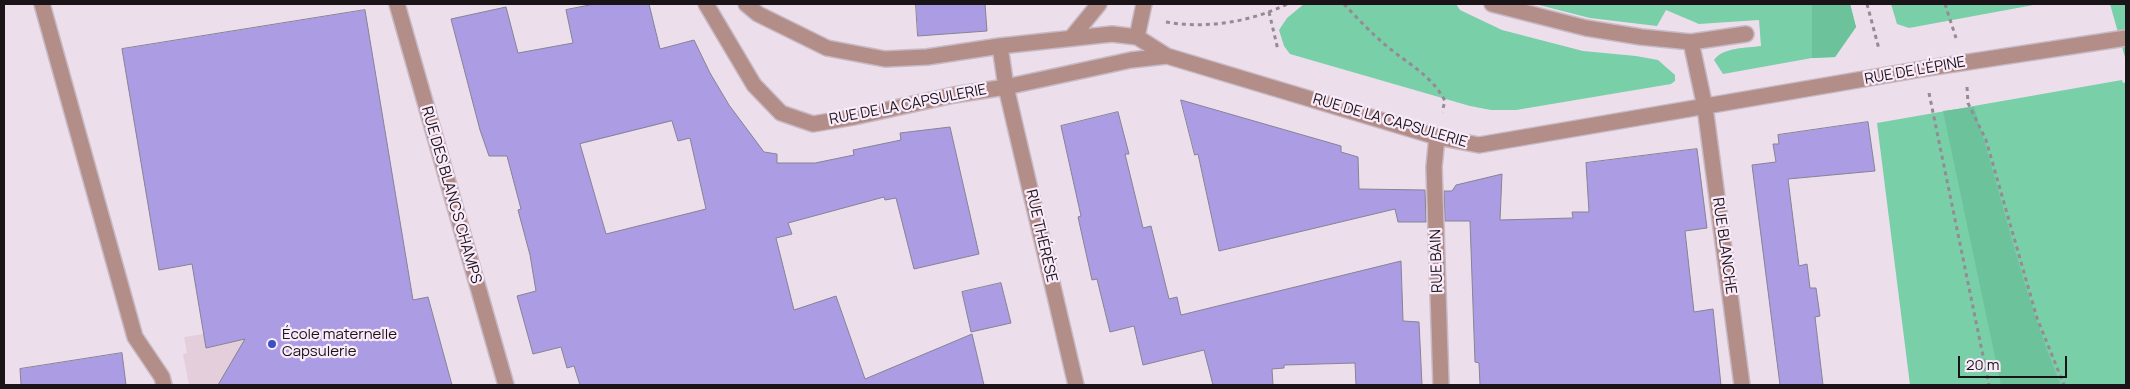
<!DOCTYPE html>
<html>
<head>
<meta charset="utf-8">
<style>
  body { margin:0 }
  #map { position:relative; width:2130px; height:389px; overflow:hidden; background:#eddeec; font-family:Manrope,sans-serif }
  canvas { display:block }
  .frame { position:absolute; inset:0; border:5px solid #1a1419; pointer-events:none }
  .scale { position:absolute; left:1958px; top:356px; width:109px; height:22px; box-sizing:border-box; border:2px solid #1a1419; border-top:0; padding-left:6px; font-size:15px; line-height:18px; white-space:nowrap; color:#1a1419; -webkit-text-stroke:4px #faebfa; paint-order:stroke }
</style>
</head>
<body>
<div id="map">
<canvas width="2130" height="389"></canvas>
<div class="frame"></div>
<div class="scale">20 m</div>
</div>
<script>
const c = document.querySelector('canvas').getContext('2d');
c.lineJoin = 'round';
function paint(path, color) { c.fillStyle = color; c.fill(path, 'evenodd'); }
function strokePath(path, color, width, dash) { c.strokeStyle = color; c.lineWidth = width; c.lineCap = dash ? 'butt' : 'round'; c.setLineDash(dash || []); c.stroke(path); }
function drawText(font, color, halo, rows, align = 'center') {
  c.font = font + ' Manrope,sans-serif'; c.lineWidth = 4.5; c.setLineDash([]); c.textBaseline = 'middle'; c.strokeStyle = halo; c.fillStyle = color; for (const [text, x, y, turn = 0] of rows) {
    c.save(); c.translate(x, y); c.rotate((+turn || 0) * Math.PI / 180); c.textAlign = isNaN(turn) ? turn : align; if (halo) c.strokeText(text, 0, 0); c.fillText(text, 0, 0); c.restore();
  }
}
paint(new Path2D(`
  M354,311L367,385H189L183,354L187,353L184,337Z`), '#e4cedc');
paint(new Path2D(`
  M1304,4H1456L1460,10L1502,30L1583,51L1636,56L1658,60L1675,75V81L1671,84L1516,110H1491L1470,106L1290,54L1284,46L1279,30L1287,18Z
  M1535,4H1850L1856,27L1835,57L1812,58L1723,74L1714,60C1723,47 1747,48 1761,46L1759,20L1699,24L1666,10L1657,26L1590,18Z
  M1891,4H2039L1909,28L1897,24Z
  M2110,4H2126V61Z
  M2122,80L2123,83L2126,82V385H1910L1877,123Z`), '#79cfa8');
paint(new Path2D(`
  M1812,4H1850L1856,27L1835,57L1812,58Z
  M1974,107C2003,200 2023,295 2061,385H2001L1943,111Z`), '#6bc29b');
const building = new Path2D(`
  M595,4H649L660,49L694,40L710,73L729,105L764,152L777,154V163H815L854,155L853,150L901,140L900,133L950,127L979,254L914,269L896,198L885,200L884,197L788,223L792,234L776,238L794,310L836,296L865,379L972,334L984,385H580L574,366L567,368L561,347L533,354L517,296L536,291L530,255L518,210L521,209L507,156H489L480,130L451,19L506,7L518,53L573,43L566,10ZM672,121L678,141L690,138L706,209L606,234L580,144Z
  M916,4H985L987,31L918,36Z
  M365,10L413,300L428,297L452,385H218L245,339L206,348L192,264L159,270L122,49Z
  M1181,100L1341,146V152L1358,157L1359,189L1425,190L1426,222H1398L1395,209L1219,251L1198,154L1195,155Z
  M1118,112L1129,154H1125L1143,228L1151,226L1169,299L1177,297L1181,315L1401,261L1403,321L1419,322L1422,385H1356L1355,363L1284,365V368L1272,369L1273,385H1213L1204,350L1143,365L1134,326L1110,332L1097,279L1092,280L1078,217L1081,216L1061,126Z
  M1868,122L1875,171L1788,179L1799,266L1807,264L1810,288H1816L1820,316L1815,317L1823,385H1780L1752,165L1776,162L1773,144H1779L1778,135Z
  M1697,149L1707,228L1685,231L1694,312L1713,309L1721,385H1480L1479,363L1475,362L1470,221H1445L1444,191H1452L1456,185L1502,174L1500,220L1573,218L1572,212H1589L1586,163Z
  M1001,283L1011,323L971,332L962,292Z
  M122,353L126,385H21L20,369Z`);
paint(building, '#ab9ce3');
strokePath(building, '#858394', 1);
const minor = new Path2D(`
  M42,4L135,337L162,377L164,385
  M397,4L506,385
  M706,4L754,85L781,113L813,124L854,117L954,95L1006,87L1131,60L1167,56
  M746,4L758,14L827,48L885,59L927,57L1000,46L1112,34L1137,37L1167,56L1437,137L1479,145L1922,69L2126,38
  M1492,4L1586,28L1641,37L1691,42L1746,34
  M1072,37L1099,4
  M1137,37L1144,4
  M1691,42L1705,107L1742,385
  M1000,46L1006,87L1076,385
  M1437,137L1434,167L1441,385`);
strokePath(minor, '#c7bac6', 18);
strokePath(new Path2D(`
  M1344,4C1358,19 1373,35 1389,48C1410,65 1432,76 1445,101L1442,112
  M1867,4L1879,49
  M1945,4L1956,38
  M1269,12L1278,50
  M1166,22C1206,29 1251,22 1287,4
  M1967,87L1968,103L1986,140L2037,318L2064,385
  M1929,93L1989,385`), '#968a95', 3, [4, 4]);
strokePath(minor, '#b38e88', 15);
for (const [x, y, r, color] of [
  [272,344,5,"#3b50c3"]
]) { const dot = new Path2D(); dot.arc(x, y, r, 0, 2 * Math.PI); c.fillStyle = color; c.fill(dot); strokePath(dot, '#faebfa', 2); }
drawText('15px', '#1a1419', '#faebfa', [
  ["RUE DE L'ÉPINE",1915,71,-10],
  ["RUE DE LA CAPSULERIE",908,105,-11],
  ["RUE DE LA CAPSULERIE",1390,121,16],
  ["RUE DES BLANCS CHAMPS",451,195,74],
  ["RUE THÉRÈSE",1041,236,77],
  ["RUE BLANCHE",1724,246,82],
  ["RUE BAIN",1437,261,-92]
]);
drawText('15px', '#1a1419', '#faebfa', [
  ["École maternelle",282,335],
  ["Capsulerie",282,352]
], 'left');
</script>
</body>
</html>
